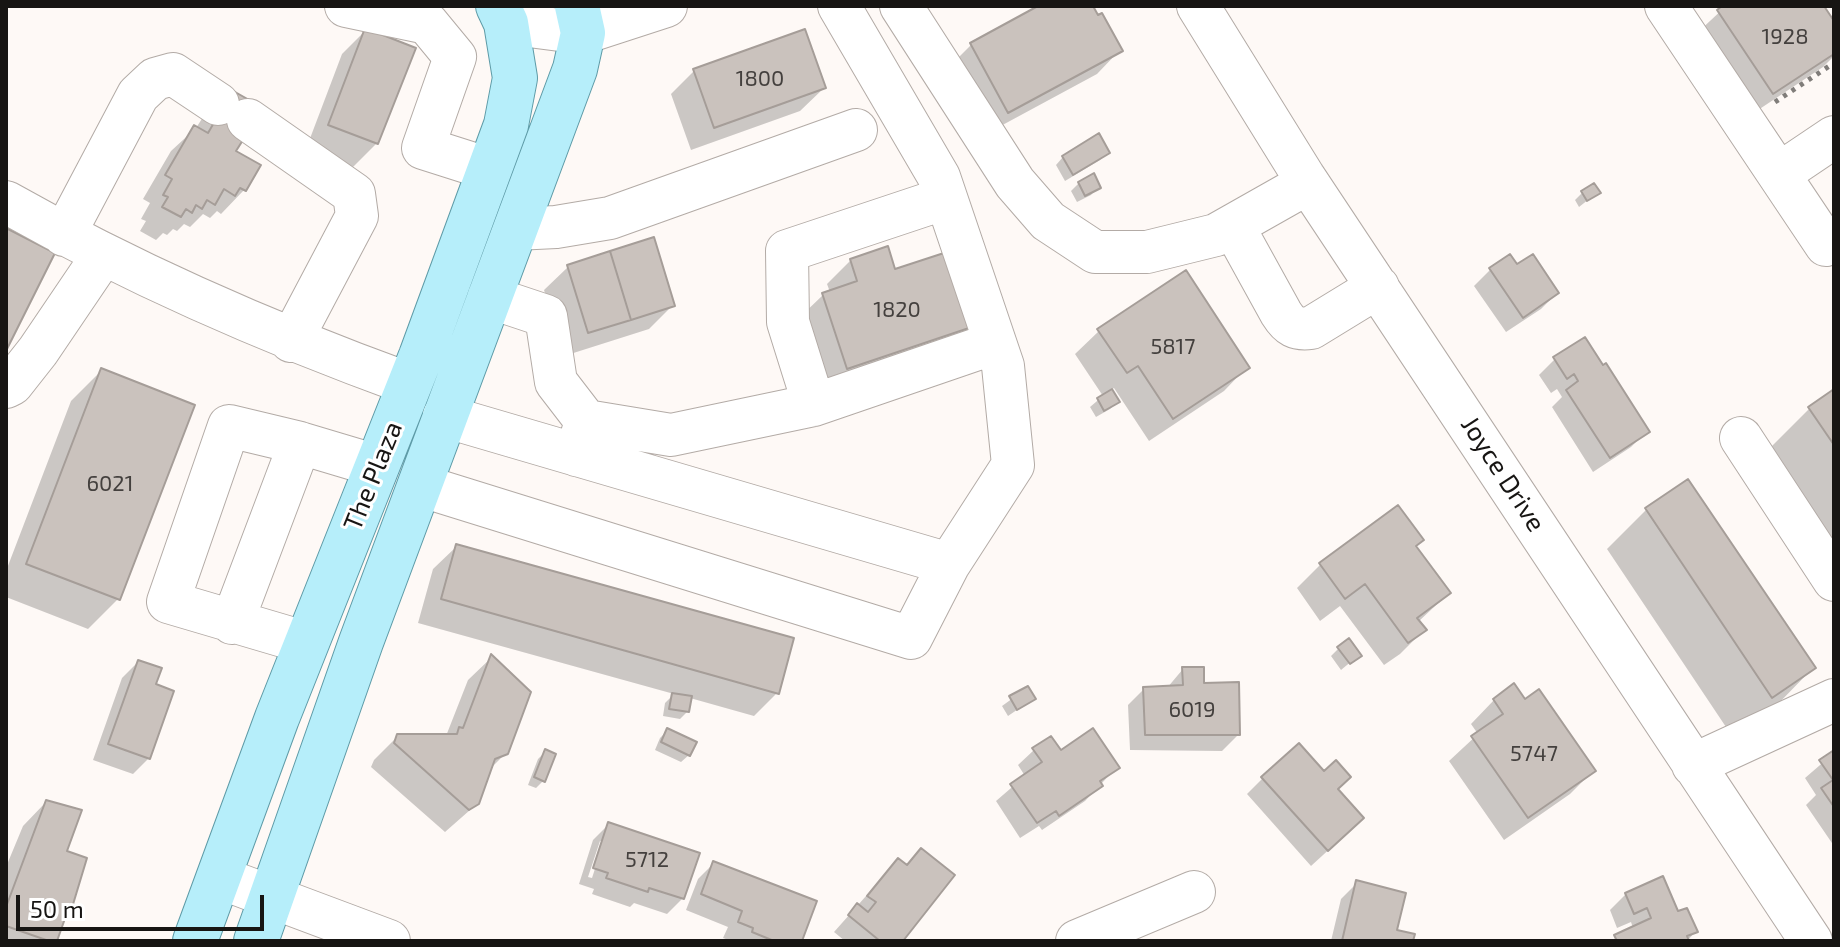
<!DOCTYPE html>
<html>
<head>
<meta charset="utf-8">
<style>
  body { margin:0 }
  #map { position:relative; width:1840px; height:947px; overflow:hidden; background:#fef9f6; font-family:"Exo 2",sans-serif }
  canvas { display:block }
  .frame { position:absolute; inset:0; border:8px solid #171513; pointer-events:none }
  .scale { position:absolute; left:16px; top:895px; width:248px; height:36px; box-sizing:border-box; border:4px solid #171513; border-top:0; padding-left:10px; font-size:24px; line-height:28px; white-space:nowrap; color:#171513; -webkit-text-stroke:6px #fff; paint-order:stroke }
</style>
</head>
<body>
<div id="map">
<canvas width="1840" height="947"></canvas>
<div class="frame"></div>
<div class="scale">50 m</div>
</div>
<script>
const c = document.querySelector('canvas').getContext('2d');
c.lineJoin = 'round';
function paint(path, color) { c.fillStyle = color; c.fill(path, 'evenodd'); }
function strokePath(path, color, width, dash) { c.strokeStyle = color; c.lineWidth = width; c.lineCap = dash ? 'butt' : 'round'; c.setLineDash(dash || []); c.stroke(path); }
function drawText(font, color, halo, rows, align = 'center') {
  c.font = font + ' "Exo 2",sans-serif'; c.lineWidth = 6; c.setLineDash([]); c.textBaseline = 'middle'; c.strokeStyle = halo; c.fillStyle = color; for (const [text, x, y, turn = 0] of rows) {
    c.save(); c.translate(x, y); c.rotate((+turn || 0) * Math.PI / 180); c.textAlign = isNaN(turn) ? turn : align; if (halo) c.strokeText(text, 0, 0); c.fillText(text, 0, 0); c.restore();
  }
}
paint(new Path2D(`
  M1043,6H1091L1120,50L1097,74L984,135L948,68L971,45Z
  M1726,6H1822L1834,24V56L1823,67L1749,116L1695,35Z
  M366,30L377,143L353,167L306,149L342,54Z
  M694,71L824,88L800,111L691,150L671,94Z
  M228,91L234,151L258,166L244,190L221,214L217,211L210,218L203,214L190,227L184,224L177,231L173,229L167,235L163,233L156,240L140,231L146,221L141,219L150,203L143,199L171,151L196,128L205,114Z
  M1108,152L1100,160L1065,181L1056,165L1063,157Z
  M1079,183L1098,187L1091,195L1077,202L1071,191Z
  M1598,192L1579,207L1575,200L1582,193Z
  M1510,256L1517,266L1557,293L1541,309L1506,332L1474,286L1490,270Z
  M851,260L894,272L970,326L947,350L823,391L799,318L823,295L830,292L827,284Z
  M568,267L673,305L649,329L564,356L544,290Z
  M1099,331L1247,367L1224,391L1149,441L1114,388L1111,390L1117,402L1110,409L1096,417L1090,407L1103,396L1075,354Z
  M1555,359L1647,431L1631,447L1593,472L1552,407L1562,397L1557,389L1551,393L1539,375Z
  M101,371L118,599L88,629L6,597V571L71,401Z
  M1834,392V543L1770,448L1810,408Z
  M1688,482L1813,668L1774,708L1732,736L1607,549L1646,510Z
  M1398,508L1415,547L1449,593L1418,622L1424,630L1400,654L1384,665L1340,606L1320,621L1297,588L1320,565Z
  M457,546L777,693L754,716L690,698L688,711L680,719L663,716L665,703L674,694L418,623L433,569Z
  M1338,649L1359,655L1341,670L1331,656Z
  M492,657L506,753L489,770L478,803L445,832L371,767L374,760L398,736H446L468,680Z
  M138,662L154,685L149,758L133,774L93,760L122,678Z
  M1183,669L1238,735L1222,751L1130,750L1128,705L1144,689L1167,688Z
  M1027,688L1033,699L1008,716L1002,706Z
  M1494,700L1525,702L1593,771L1570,794L1504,840L1449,761L1478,734L1471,724Z
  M668,730L689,755L681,762L655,750L660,738Z
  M1034,750L1061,752L1117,767L1085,801L1042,830L1039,826L1020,838L996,801L1025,776L1018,765Z
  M545,752L543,781L536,788L528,785L538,759Z
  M1834,753V846L1806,805L1816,795L1805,778Z
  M1324,774L1336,789L1346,834L1311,866L1247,794L1263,778Z
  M46,802L65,852L69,910L64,915L55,941H6V867L23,826Z
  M609,824L683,898L667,914L634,903L630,907L592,894L594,889L579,884L593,840ZM600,841H604L592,878L588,877Z
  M921,850L900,941H845L834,932L898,860L905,866Z
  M714,863L799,941H731L723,938L728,927L686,910L698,879Z
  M1357,883L1394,931L1411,941H1331L1341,899Z
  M1626,894L1677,914L1696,931L1687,941H1611L1633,928L1631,922L1617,928L1610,910Z`), '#0003');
const building = new Path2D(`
  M1038,6H1093L1098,15L1102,13L1123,51L1008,113L970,43Z
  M1722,6H1824L1834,21V54L1773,94L1717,10Z
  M365,28L416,48L378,144L328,125Z
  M805,29L826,88L714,128L693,69Z
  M228,88L251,101L243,140L236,151L261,165L246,191L240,188L235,196L224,189L215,205L207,200L202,209L196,205L192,213L186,209L181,217L162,207L168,197L163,195L172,179L165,175L194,125L208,133L223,107Z
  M1099,133L1110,153L1073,175L1062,156Z
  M1094,173L1101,188L1085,196L1078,182Z
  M1594,183L1601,193L1587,201L1581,191Z
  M6,228L55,253L6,351Z
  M654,237L675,306L631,320L610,251Z
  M888,246L895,269L947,252L972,327L847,369L822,293L857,281L850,259Z
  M610,251L631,320L588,333L567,265Z
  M1510,254L1517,264L1533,254L1559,293L1523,318L1489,268Z
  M1186,270L1250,368L1173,419L1138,366L1127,373L1097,329Z
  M1585,337L1603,365L1606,363L1650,432L1610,458L1566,390L1578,381L1574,374L1567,379L1553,357Z
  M101,368L195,405L120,600L26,564Z
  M1112,389L1120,402L1104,411L1097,398Z
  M1834,389V445L1808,407Z
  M1688,479L1816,668L1772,698L1645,508Z
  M1398,505L1424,540L1416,546L1451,593L1417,618L1427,630L1408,643L1365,584L1345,599L1319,563Z
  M456,544L794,638L779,694L441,599Z
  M1349,638L1362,656L1350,664L1337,647Z
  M491,654L531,692L508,754L495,759L479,804L469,810L394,743L397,734H457L459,727L463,728Z
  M138,660L162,668L156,684L174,691L150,759L108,744Z
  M1182,667H1204V683L1239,682L1240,735H1145L1143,687L1183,685Z
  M1514,683L1525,699L1539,689L1596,771L1528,818L1471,736L1503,714L1493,699Z
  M1028,686L1036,699L1017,710L1009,696Z
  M672,693L692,696L689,712L669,709Z
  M667,728L697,742L690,756L661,742Z
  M1093,728L1120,768L1100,781L1103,786L1059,816L1056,811L1037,823L1010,784L1042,762L1032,748L1051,736L1061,750Z
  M1299,743L1324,771L1336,760L1351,777L1338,789L1364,818L1328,851L1261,777Z
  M545,749L556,754L545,782L534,777Z
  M1834,750V807L1821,788L1833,780L1819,760Z
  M46,800L82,810L67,851L87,858L71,911L68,910L57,941H49L6,926V907Z
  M608,822L700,853L684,899L649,888L648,892L606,878L608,873L593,868Z
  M921,848L955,875L903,941H880L848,915L857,903L868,912L876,902L867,896L898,858L907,865Z
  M713,861L817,901L802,941H774L752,932L753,928L738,922L742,911L701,894Z
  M1663,876L1678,911L1687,908L1698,932L1687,936L1689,941H1617L1614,935L1651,918L1647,908L1634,914L1625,893Z
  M1356,880L1406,893L1397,930L1415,934L1413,941H1342Z`);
paint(building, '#cac2bd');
strokePath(building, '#a59d98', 2);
const minor = new Path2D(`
  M346,6L427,23L455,57L423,148L489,169
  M839,6L939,177L1003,366L1013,465L949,564
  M901,6L1015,183L1048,221L1095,252H1147L1216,235L1308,183
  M1198,6L1304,177L1811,941
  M1666,6L1826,245L1834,240
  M506,23L583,33L666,6
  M248,120L354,194L357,216L291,341
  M1779,174L1834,137
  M946,198L787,251L788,322L814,405L995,343
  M6,202C135,275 271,334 409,384
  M1233,226L1281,313C1289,326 1296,330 1311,328L1378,287
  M515,229L556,227L610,218L856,130
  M64,235L138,95L155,79L173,74L218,104
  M489,297L546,316L556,382L586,421
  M6,387L12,384L38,351L103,255
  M1741,438L1834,580
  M576,455L586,421L671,435L814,405
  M419,485L911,638L949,564L444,416
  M232,623L300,443
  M307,643L168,602L229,426L300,443L377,466
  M1693,765L1834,700
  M218,877L389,941
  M1077,941L1194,892`);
const major = new Path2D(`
  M195,941L277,718L421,356L506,125L515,78L506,23L498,6
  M256,941L361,642L575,69L583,33L577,6`);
strokePath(minor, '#b3aba6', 44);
strokePath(major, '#5e9ba7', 46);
strokePath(new Path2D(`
  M1775,102L1834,63`), '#807d7a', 5, [4, 6]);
strokePath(minor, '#fff', 42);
strokePath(major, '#b6eefa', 44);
drawText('22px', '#44403e', null, [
  ["1928",1785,37],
  ["1800",760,79],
  ["1820",897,310],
  ["5817",1173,347],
  ["6021",110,484],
  ["6019",1192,710],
  ["5747",1534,754],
  ["5712",647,860]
]);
drawText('26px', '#171513', '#fff', [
  ["Joyce Drive",1503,474,57],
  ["The Plaza",373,476,-68]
]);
</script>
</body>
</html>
